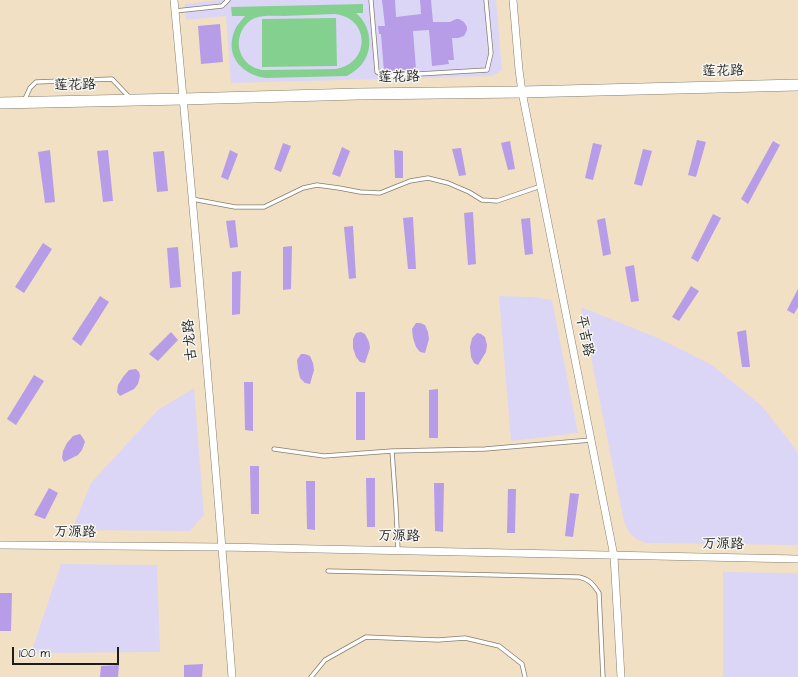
<!DOCTYPE html>
<html>
<head>
<meta charset="utf-8">
<style>
  body { margin:0 }
  #map { position:relative; width:798px; height:677px; overflow:hidden; background:#f1e0c3; font-family:"Architects Daughter",sans-serif }
  canvas { display:block }
  .scale { position:absolute; left:12px; top:647px; width:107px; height:18px; box-sizing:border-box; border:2px solid #1c1c1c; border-top:0; padding-left:5px; font-size:12px; line-height:14px; white-space:nowrap; color:#1c1c1c; -webkit-text-stroke:3px #f6f6f2; paint-order:stroke }
</style>
</head>
<body>
<div id="map">
<canvas width="798" height="677"></canvas>
<div class="scale">100 m</div>
</div>
<script>
const c = document.querySelector('canvas').getContext('2d');
c.lineJoin = 'round';
function paint(path, color) { c.fillStyle = color; c.fill(path, 'evenodd'); }
function strokePath(path, color, width, dash) { c.strokeStyle = color; c.lineWidth = width; c.lineCap = dash ? 'butt' : 'round'; c.setLineDash(dash || []); c.stroke(path); }
function drawText(font, color, halo, rows, align = 'center') {
  c.font = font + ' "Architects Daughter","LXGW WenKai TC",sans-serif'; c.lineWidth = 3; c.setLineDash([]); c.textBaseline = 'middle'; c.strokeStyle = halo; c.fillStyle = color; for (const [text, x, y, turn = 0] of rows) {
    c.save(); c.translate(x, y); c.rotate((+turn || 0) * Math.PI / 180); c.textAlign = isNaN(turn) ? turn : align; if (halo) c.strokeText(text, 0, 0); c.fillText(text, 0, 0); c.restore();
  }
}
paint(new Path2D(`
  M219,0H496L502,70L492,76L231,83L226,16L186,20L185,4Z
  M499,296L531,297L552,300L578,433L511,441Z
  M581,307L658,338L712,365L762,406L794,447L798,454V545L646,543L636,539L629,532L624,522Z
  M194,388L204,515L190,531L72,530L91,483L158,410Z
  M61,564L157,565L160,652L31,653Z
  M723,572L798,573V677H723Z`), '#dcd6f6');
paint(new Path2D(`
  M363,4V13H356C371,25 374,49 362,64C358,69 353,72 347,76L266,78C242,75 225,56 234,32C236,26 241,21 245,16H232L231,7ZM335,14C370,18 371,63 336,69L262,70C252,68 243,62 240,51C236,38 243,23 255,18C264,15 274,16 283,16C300,15 318,15 335,14Z
  M336,18L337,66L262,67V19Z`), '#84d18f');
paint(new Path2D(`
  M382,0H395L396,17L421,14L420,0H431L433,22H450L456,19H459L464,22L467,27V30L464,36L458,38H452L454,60H448L449,64L432,66L429,30L413,31L416,69L384,72L381,34H379L378,26H385Z
  M220,24L223,62L201,64L198,26Z
  M697,140L706,142L696,177L688,175Z
  M510,141L515,169L508,170L501,143Z
  M773,141L780,145L748,204L741,199Z
  M283,143L291,146L281,172L274,169Z
  M593,143L602,145L593,180L585,178Z
  M342,147L350,151L340,177L332,174Z
  M461,148L466,175L459,176L452,149Z
  M643,149L652,151L642,186L634,184Z
  M50,150L55,202L45,203L38,152Z
  M108,150L113,201L103,202L97,151Z
  M230,150L238,154L228,180L221,177Z
  M394,150L403,151V178H395Z
  M164,151L168,191L157,192L153,152Z
  M473,212L476,264L468,265L464,213Z
  M713,214L721,218L698,262L691,258Z
  M413,217L416,269H408L403,218Z
  M530,218L533,254L525,255L521,219Z
  M605,218L611,254L603,256L597,220Z
  M235,220L238,247L230,248L226,221Z
  M353,226L356,278L349,279L344,227Z
  M43,243L52,249L24,293L15,287Z
  M292,246L291,289L283,290V247Z
  M178,247L181,287L170,288L167,248Z
  M634,265L639,301L631,302L625,267Z
  M241,271L240,314L232,315V272Z
  M691,286L699,291L679,321L672,317Z
  M798,289V307L794,314L787,310Z
  M100,296L109,302L81,346L72,339Z
  M416,323H420L425,325L428,332L429,339L425,353L420,352L416,347L413,338L412,329Z
  M746,330L750,367H742L737,332Z
  M171,332L178,340L158,361L149,354Z
  M361,332L365,334L369,342L370,348L365,363L360,362L356,357L353,348V339L356,333Z
  M477,333L481,334L485,337L487,345L486,352L478,365L474,363L471,357L470,347L472,338Z
  M301,354H305L310,356L313,363L314,370L310,384L305,383L300,378L298,369L297,360Z
  M136,369L139,372L140,376L138,384L134,389L120,396L117,392L118,385L123,377L129,370Z
  M34,375L44,381L16,425L7,419Z
  M244,382H253V431L245,430Z
  M438,389V438H429V390Z
  M356,392H365V440H356Z
  M80,434L83,438L85,442L82,450L78,455L64,462L62,458L63,451L67,443L73,436Z
  M250,466H259V514H251Z
  M366,478H375V527H367Z
  M306,481H315V530L307,529Z
  M434,483H444L443,532L435,531Z
  M49,488L58,493L45,519L34,515Z
  M508,489H516L515,533H507Z
  M570,493L579,494L573,537L565,536Z
  M0,593H12L11,631H0Z
  M203,664L202,677H184V665Z
  M119,665L118,677H100L101,666Z`), '#b79ce7');
const service = new Path2D(`
  M371,0L377,72L384,76L487,70L491,53L486,0
  M175,11L222,6L228,0
  M24,101L30,88L36,82L112,79L130,98
  M192,199L235,207H264L303,188L317,185L339,188L360,192L380,193L410,181L428,178L448,183L469,192L482,200L497,201L541,186
  M274,449L324,456L392,451L485,449L591,440
  M392,451L396,508L398,550
  M328,571L579,577C589,579 593,584 599,593L603,677
  M311,677L325,660L366,637L438,640L465,638L499,646L522,664L525,677`);
const minor = new Path2D(`
  M174,0C195,225 215,451 232,677
  M513,0L519,70L522,92L614,556L621,677
  M0,545L222,547L798,559`);
const secondary = new Path2D(`
  M0,103L183,99L358,94L522,92L798,85`);
strokePath(service, '#867e70', 5);
strokePath(minor, '#867e70', 8);
strokePath(secondary, '#867e70', 12);
strokePath(service, '#fff', 3.5);
strokePath(minor, '#fff', 7);
strokePath(secondary, '#fff', 11);
drawText('14px', '#1c1c1c', '#f6f6f2', [
  ["莲花路",723,72,-1],
  ["莲花路",399,78,-1],
  ["莲花路",75,86,-1],
  ["平吉路",584,336,79],
  ["古龙路",191,340,-95],
  ["万源路",75,533,1],
  ["万源路",399,537,1],
  ["万源路",723,545,1]
]);
</script>
</body>
</html>
